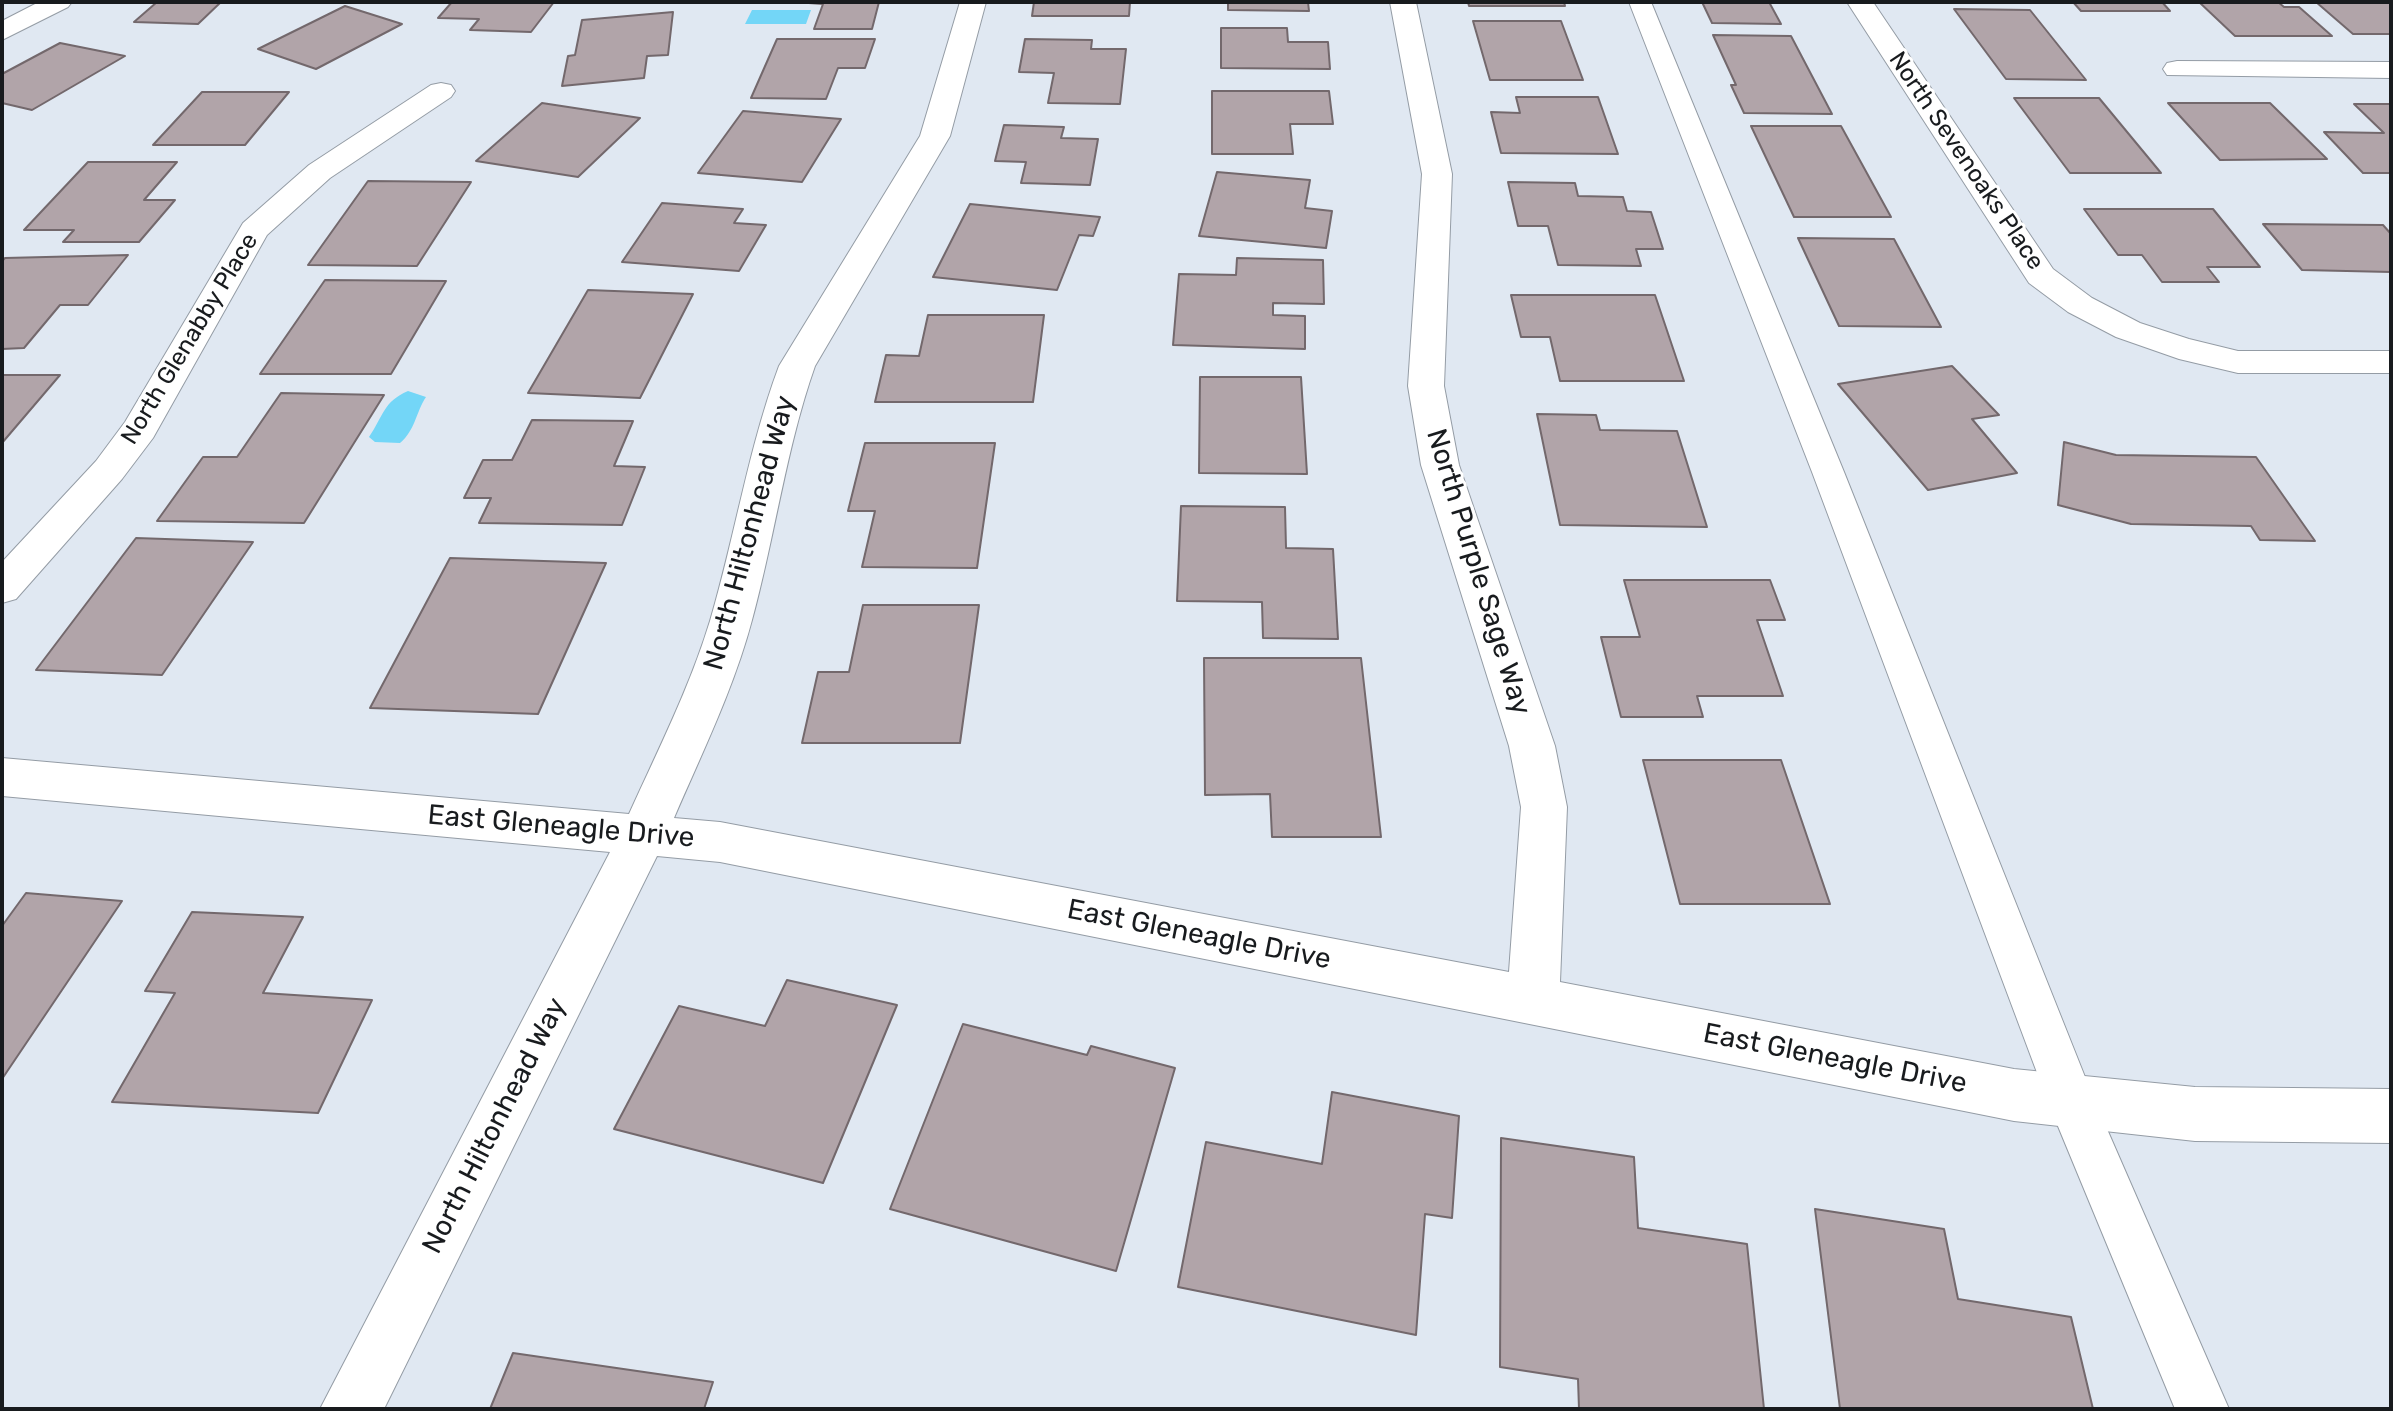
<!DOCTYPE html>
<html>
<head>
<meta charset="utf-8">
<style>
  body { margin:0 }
  #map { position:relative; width:2393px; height:1411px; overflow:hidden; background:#e0e8f2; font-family:Rubik,sans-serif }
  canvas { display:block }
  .frame { position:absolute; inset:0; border:4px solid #181b1e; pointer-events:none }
</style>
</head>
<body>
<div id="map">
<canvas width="2393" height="1411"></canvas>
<div class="frame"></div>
</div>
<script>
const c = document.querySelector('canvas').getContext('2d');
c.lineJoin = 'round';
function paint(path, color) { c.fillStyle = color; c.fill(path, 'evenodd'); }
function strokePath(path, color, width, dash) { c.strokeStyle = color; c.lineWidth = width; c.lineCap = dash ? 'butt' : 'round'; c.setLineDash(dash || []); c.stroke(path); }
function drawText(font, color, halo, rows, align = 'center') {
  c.font = font + ' Rubik,sans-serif'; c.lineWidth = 6; c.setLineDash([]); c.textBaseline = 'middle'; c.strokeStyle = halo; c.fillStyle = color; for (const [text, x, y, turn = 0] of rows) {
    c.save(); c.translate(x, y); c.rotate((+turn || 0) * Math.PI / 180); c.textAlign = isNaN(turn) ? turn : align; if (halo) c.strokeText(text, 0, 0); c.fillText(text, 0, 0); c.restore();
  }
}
paint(new Path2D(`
  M752,10H811L806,24H745Z
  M408,391L426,397C416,412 415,431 400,443L375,442L369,437C384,415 383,402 408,391Z`), '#73d6f7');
const building = new Path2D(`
  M157,2H221L198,24L134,22Z
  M452,2H554L531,32L470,30L479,19L438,18Z
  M794,2H879L872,29H814L823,4Z
  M1034,2H1130L1129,16H1032Z
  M1228,2H1308L1309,11L1228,10Z
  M1468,2H1564L1565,6H1469Z
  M1702,2H1769L1781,24L1712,23Z
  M2073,2H2162L2170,11H2081Z
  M2199,2H2278L2284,7H2299L2332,36H2235Z
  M2316,2H2391V34H2353Z
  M345,6L402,24L316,69L258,49Z
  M1954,9L2030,10L2086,80L2006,79Z
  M673,12L668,55L647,56L644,78L562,86L568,56L575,55L582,20Z
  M1473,21H1561L1583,80H1490Z
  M1221,28H1287L1288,42H1328L1330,69L1221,68Z
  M1713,35L1791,36L1832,114L1744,113L1731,85H1736Z
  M777,39H875L865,68H838L826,99L751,98Z
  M1025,39L1092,40L1091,49H1126L1120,104L1048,103L1054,73L1019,72Z
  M60,43L125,56L32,110L2,103V74Z
  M1212,91H1329L1333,124H1290L1293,154H1212Z
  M202,92H289L245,145H153Z
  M1516,97H1598L1618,154L1501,153L1491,112L1520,113Z
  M2014,98H2099L2161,173H2070Z
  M542,103L640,118L578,177L476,161Z
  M2168,103H2270L2327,159L2220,160Z
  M2354,104H2391V173H2363L2324,132L2384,133Z
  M743,111L841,119L802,182L698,173Z
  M1004,125L1064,127L1061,138L1098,139L1090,185L1021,183L1026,162L995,161Z
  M1751,126H1841L1891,217H1794Z
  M88,162H177L144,200H175L139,242H63L74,230H24Z
  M1217,172L1310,180L1305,208L1332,211L1326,248L1199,236Z
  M368,181L471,182L417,266L308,265Z
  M1508,182L1575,183L1578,196L1623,197L1627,211L1651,212L1663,249H1636L1641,266L1558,265L1548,226H1518Z
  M662,203L743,209L734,223L766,225L739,271L622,262Z
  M970,204L1100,217L1093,236L1079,235L1057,290L933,277Z
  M2084,209H2213L2260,267H2207L2219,282H2162L2142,255H2118Z
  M2263,224L2383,225L2391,234V272L2302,270Z
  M1798,238L1894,239L1941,327L1839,326Z
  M128,255L88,305H60L24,348L2,349V261L5,258Z
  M1237,258L1323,260L1324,304L1273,303V315L1305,316V349L1173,345L1179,274L1236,275Z
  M325,280L446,281L391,374H260Z
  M588,290L693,294L640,398L528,393Z
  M1511,295H1655L1684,381H1560L1550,337H1521Z
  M928,315H1044L1033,402H875L886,355L919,356Z
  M1952,366L1999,415L1972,419L2017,473L1928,490L1838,384Z
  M2,375H60L2,443Z
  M1200,377H1301L1307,474L1199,473Z
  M281,393L384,395L304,523L157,521L203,457H237Z
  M1537,414L1596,415L1600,430L1677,431L1707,527L1560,525Z
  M532,420L633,421L614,466L645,467L622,525L479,523L491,498H464L483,460H512Z
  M2064,442L2116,455L2256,457L2315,541L2260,540L2251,526L2131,524L2058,505Z
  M865,443H995L977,568L862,567L875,511H848Z
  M1181,506L1285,507L1286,548L1333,549L1338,639L1263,638L1262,602L1177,601Z
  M136,538L253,542L162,675L36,670Z
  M450,558L606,563L538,714L370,708Z
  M1624,580H1770L1785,620H1757L1783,696H1697L1703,717H1621L1601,637H1640Z
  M863,605H979L960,743H802L818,672H849Z
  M1204,658H1361L1381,837H1272L1270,794L1205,795Z
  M1643,760H1781L1830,904H1680Z
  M26,893L122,901L2,1079V926Z
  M192,912L303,917L263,993L372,1000L318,1113L112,1102L175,993L145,991Z
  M787,980L897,1005L823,1183L614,1129L679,1006L765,1026Z
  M963,1024L1087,1055L1091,1046L1175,1068L1116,1271L890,1209Z
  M1332,1092L1459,1116L1452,1218L1425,1214L1416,1335L1178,1287L1206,1142L1322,1164Z
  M1501,1138L1634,1157L1638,1228L1747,1244L1764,1409H1579L1578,1379L1500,1367Z
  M1815,1209L1944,1229L1958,1299L2071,1317L2093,1409H1840Z
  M513,1353L713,1382L704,1409H490Z`);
paint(building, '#b1a4a9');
strokePath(building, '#73686c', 2);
const service = new Path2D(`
  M1629,2H1651L1844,472L2093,1097L2229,1409H2175L2048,1102L1812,472Z`);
const minor = new Path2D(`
  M39,2H72L68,7L2,40V21Z
  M960,2H986L950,136L815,366C786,448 775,536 752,620C734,688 702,753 674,818L720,822L1509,972L1521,807L1509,746L1421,465L1408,386L1422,174L1390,2H1416L1452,174L1444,386L1459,465L1555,746L1567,807L1560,982L2014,1069L2195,1087L2391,1089V1143L2195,1141L2014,1121L720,862L657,856L384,1409H320L610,852L2,796V758L629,814C658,750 690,687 710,621C735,537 748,449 779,366L920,136Z
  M1847,2H1873L2053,269L2092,298L2140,323L2189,339L2238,351H2391V373H2238L2179,359L2116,337L2068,312L2029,283Z
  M2177,61L2391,62V78L2167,75L2163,69L2167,63Z
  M441,83L451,85L455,91L451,97L330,178L267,235L153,438L122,479L16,599L2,603V562L96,461L125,422L243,223L309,165L431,85Z`);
strokePath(service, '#949ca5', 2);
strokePath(minor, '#949ca5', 2);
paint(service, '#fff');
paint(minor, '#fff');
drawText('24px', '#181b1e', '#fff', [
  ["North Sevenoaks Place",1966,161,56],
  ["North Glenabby Place",190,339,-59]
]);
drawText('28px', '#181b1e', '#fff', [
  ["North Hiltonhead Way",750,533,-75],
  ["North Purple Sage Way",1478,572,73],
  ["East Gleneagle Drive",561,827,5],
  ["East Gleneagle Drive",1199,935,11],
  ["East Gleneagle Drive",1835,1059,11],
  ["North Hiltonhead Way",495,1126,-63]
]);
</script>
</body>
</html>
